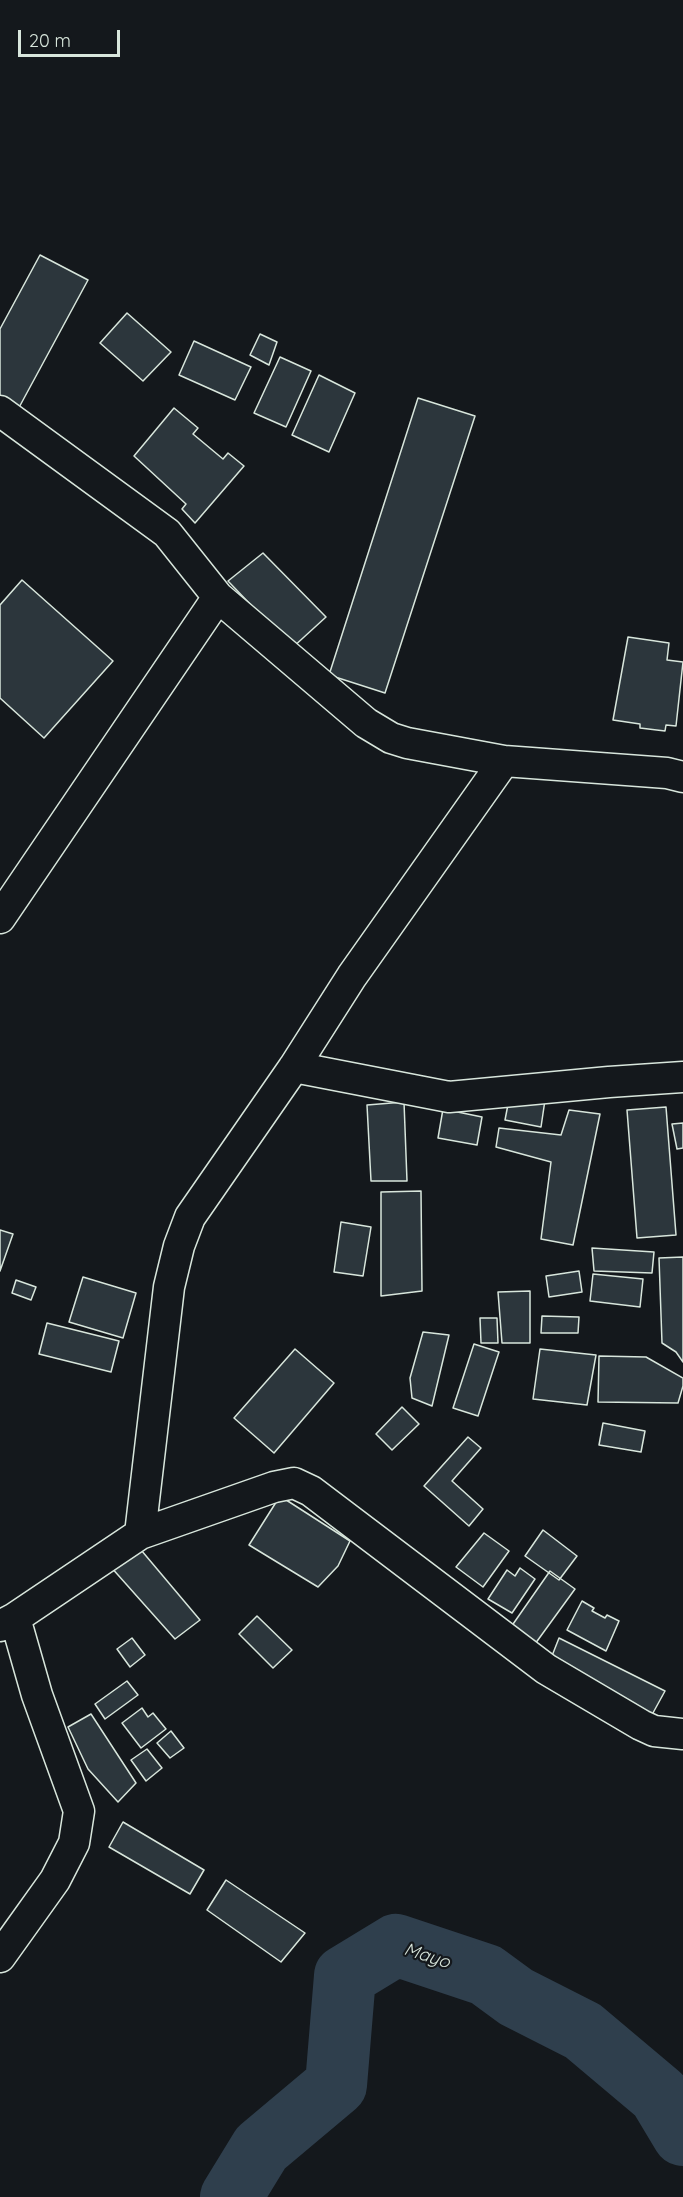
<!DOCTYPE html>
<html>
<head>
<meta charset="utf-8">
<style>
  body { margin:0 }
  #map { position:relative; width:683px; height:2197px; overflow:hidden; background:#14181c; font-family:Quicksand,sans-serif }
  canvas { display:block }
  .scale { position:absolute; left:18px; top:30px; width:102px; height:27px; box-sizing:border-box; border:3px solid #d8e6dc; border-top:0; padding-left:8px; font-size:18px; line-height:21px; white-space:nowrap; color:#d8e6dc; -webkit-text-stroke:4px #14181c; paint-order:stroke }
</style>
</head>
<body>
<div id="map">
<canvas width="683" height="2197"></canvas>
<div class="scale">20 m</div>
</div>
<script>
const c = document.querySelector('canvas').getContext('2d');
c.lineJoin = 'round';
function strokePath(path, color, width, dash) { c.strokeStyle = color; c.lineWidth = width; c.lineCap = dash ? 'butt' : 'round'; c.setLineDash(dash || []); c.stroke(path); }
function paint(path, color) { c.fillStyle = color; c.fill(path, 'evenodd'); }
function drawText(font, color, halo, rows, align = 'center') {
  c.font = font + ' Quicksand,sans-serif'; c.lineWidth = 4.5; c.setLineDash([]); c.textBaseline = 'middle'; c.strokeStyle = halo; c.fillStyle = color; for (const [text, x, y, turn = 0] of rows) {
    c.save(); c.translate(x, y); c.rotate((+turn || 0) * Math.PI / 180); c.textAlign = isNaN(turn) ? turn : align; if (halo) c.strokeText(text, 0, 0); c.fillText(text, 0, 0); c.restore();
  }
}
strokePath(new Path2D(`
  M231,2197L261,2148L336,2085L345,1976L396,1945L486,1975L516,1997L583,2031L659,2095L683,2135`), '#2f3f4d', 62);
const building = new Path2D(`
  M40,255L88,280L16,413L0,404V329Z
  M127,313L171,352L143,381L100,343Z
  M260,334L277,342L269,365L250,355Z
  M194,341L251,367L235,400L179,375Z
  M280,357L311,371L286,427L254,413Z
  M319,375L355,393L329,452L292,435Z
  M418,398L475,416L385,693L329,675Z
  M174,408L198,428L193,434L223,459L228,453L244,466L195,523L182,509L186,504L134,456Z
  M263,553L326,617L292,648L228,581Z
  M22,580L113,661L44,738L0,698V605Z
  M628,637L669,643L667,660L683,662L676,726L666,725L665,731L640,728V724L613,720Z
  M510,1094L545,1100L541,1127L505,1120Z
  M404,1102L407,1181H371L367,1105Z
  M666,1107L676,1235L637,1238L627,1110Z
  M443,1109L482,1117L477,1145L438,1138Z
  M569,1110L600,1114L573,1245L541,1239L551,1162L496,1147L499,1128L561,1135Z
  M683,1123V1148L677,1149L672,1124Z
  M421,1191L422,1291L381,1296V1192Z
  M341,1222L371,1227L363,1276L334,1272Z
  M0,1230L13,1234L0,1271Z
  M592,1248L654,1252L652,1273L594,1271Z
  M683,1257V1362L676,1352L662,1343L659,1258Z
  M579,1271L582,1292L549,1297L546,1276Z
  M593,1274L643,1279L640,1307L590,1301Z
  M83,1277L136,1293L123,1338L69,1322Z
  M16,1280L36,1287L31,1300L12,1293Z
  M530,1291V1343H502L498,1292Z
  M542,1316L579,1317L578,1333H541Z
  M480,1318H497L498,1343H481Z
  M47,1323L119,1341L111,1372L39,1354Z
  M423,1332L449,1335L432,1406L412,1398L410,1378Z
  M474,1344L499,1352L478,1416L453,1408Z
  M295,1349L334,1383L274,1453L234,1418Z
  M540,1349L596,1355L587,1405L533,1399Z
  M599,1356L646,1357L683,1378V1386L678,1403L598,1402Z
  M402,1407L419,1424L392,1450L376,1434Z
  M603,1423L645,1431L641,1452L599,1445Z
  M468,1437L481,1448L452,1481L483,1509L469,1526L424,1486Z
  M280,1496L350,1541L338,1566L318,1587L249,1545Z
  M543,1530L577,1556L559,1580L525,1556Z
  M484,1533L509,1551L483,1587L456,1567Z
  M136,1544L200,1620L175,1639L110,1566Z
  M520,1568L535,1579L512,1613L488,1599L507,1570L515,1576Z
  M550,1571L575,1589L535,1644L511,1627Z
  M582,1601L594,1608L592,1611L605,1618L607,1615L619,1621L606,1651L567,1630Z
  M257,1616L292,1650L273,1668L239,1634Z
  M132,1638L145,1655L130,1667L117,1649Z
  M559,1638L665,1691L648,1722L548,1666Z
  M127,1681L138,1695L105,1719L95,1704Z
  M142,1708L148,1717L153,1713L166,1729L141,1748L122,1723Z
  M91,1714L136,1783L118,1802L88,1769L68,1727Z
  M171,1731L184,1748L170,1758L157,1743Z
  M147,1749L162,1768L146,1781L131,1760Z
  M123,1822L204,1870L190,1894L109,1847Z
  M226,1880L305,1933L281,1962L207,1910Z`);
paint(building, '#2c363c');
strokePath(building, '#d8e6dc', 1.5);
const street = new Path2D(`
  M0,411L167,533L218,597L366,723L391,738L407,743L504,761L667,773L683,777
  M0,918L218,597
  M294,1067L449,1097L609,1082L683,1077
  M140,1534L169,1287L179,1246L190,1217L294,1067L352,976L504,761
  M0,1626L15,1618L140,1534L274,1487L294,1483L311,1491L546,1669L641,1725L654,1731L683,1734
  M0,1957L55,1880L74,1843L79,1811L37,1695L15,1618`);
strokePath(street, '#d8e6dc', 33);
strokePath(street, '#14181c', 30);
drawText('italic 18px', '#d8e6dc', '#14181c', [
  ["Mayo",427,1956,18]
]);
</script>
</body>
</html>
